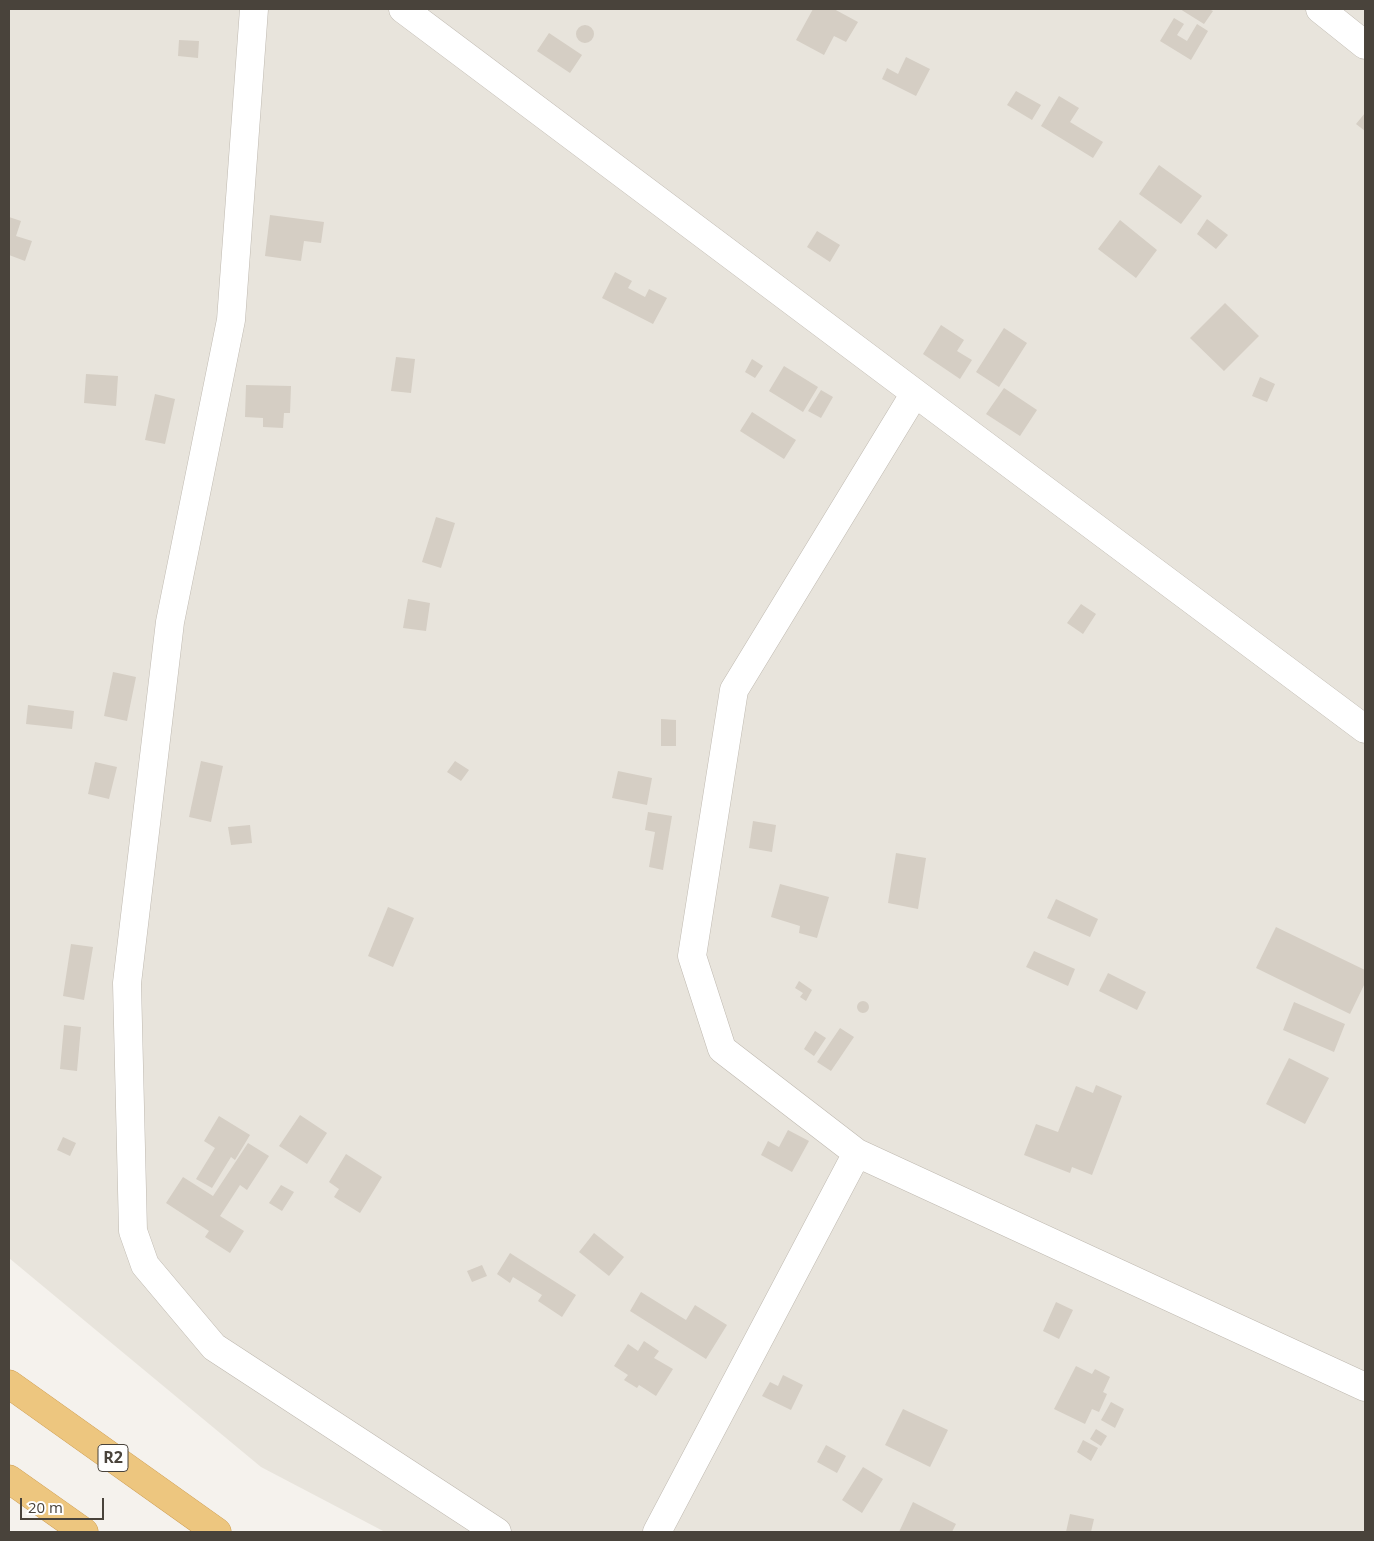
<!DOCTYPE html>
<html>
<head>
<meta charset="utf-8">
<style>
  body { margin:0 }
  #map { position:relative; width:1374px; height:1541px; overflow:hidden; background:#f5f2ed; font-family:"Open Sans",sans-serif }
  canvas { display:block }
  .frame { position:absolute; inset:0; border:10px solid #49433b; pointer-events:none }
  .scale { position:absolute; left:20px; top:1498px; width:84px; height:22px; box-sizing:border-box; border:2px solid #49433b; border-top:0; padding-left:6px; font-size:15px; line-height:18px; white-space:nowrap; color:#49433b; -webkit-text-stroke:4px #fff; paint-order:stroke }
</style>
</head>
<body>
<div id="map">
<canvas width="1374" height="1541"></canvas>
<div class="frame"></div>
<div class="scale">20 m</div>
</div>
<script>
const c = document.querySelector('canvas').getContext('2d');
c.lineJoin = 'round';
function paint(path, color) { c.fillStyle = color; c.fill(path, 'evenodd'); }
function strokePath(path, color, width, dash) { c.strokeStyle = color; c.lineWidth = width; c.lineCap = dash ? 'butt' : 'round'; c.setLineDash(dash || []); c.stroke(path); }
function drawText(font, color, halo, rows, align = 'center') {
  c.font = font + ' "Open Sans",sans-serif'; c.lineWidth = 4; c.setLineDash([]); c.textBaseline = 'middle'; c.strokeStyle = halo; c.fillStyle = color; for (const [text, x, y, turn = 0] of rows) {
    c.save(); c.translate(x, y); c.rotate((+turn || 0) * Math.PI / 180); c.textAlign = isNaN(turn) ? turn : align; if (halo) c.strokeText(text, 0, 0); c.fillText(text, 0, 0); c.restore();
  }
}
paint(new Path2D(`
  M9,9H1365V1532H385L261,1467L9,1258Z`), '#e8e4dc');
paint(new Path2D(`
  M813,9H834L858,22L846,42L834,36L824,55L796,40Z
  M1180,9H1209L1213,11L1204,24Z
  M1174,18L1184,24L1177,35L1187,41L1197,24L1208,31L1191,60L1160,41Z
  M576 34a9 9 0 1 1 18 0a9 9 0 1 1-18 0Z
  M549,33L582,55L570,73L537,51Z
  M179,40L199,41L198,58L178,56Z
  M906,57L930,69L916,96L882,79L887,68L898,74Z
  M1016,91L1041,105L1032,120L1007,105Z
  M1059,96L1079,108L1070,122L1103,142L1093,158L1041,126Z
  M1365,113V131L1356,124Z
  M1159,165L1202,196L1181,224L1139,194Z
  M270,215L324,222L321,243L304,241L301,261L265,256Z
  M9,217L21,221L16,236L32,241L25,261L9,255Z
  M1207,219L1228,235L1216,249L1197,234Z
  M1120,220L1157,250L1136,278L1098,249Z
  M817,231L840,245L830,262L807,247Z
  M615,272L632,281L628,288L645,297L649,289L667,298L653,324L602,298Z
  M1225,303L1259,336L1224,371L1190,338Z
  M941,325L964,340L957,351L972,360L960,379L923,354Z
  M1004,328L1027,343L999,387L976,372Z
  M396,357L415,359L411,393L391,391Z
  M752,359L763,366L755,378L745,372Z
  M784,366L818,387L803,412L769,391Z
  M86,374L118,376L116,406L84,403Z
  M1260,377L1275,384L1267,402L1252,396Z
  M246,385L291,386L290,413H284L283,428L263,427V418L245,417Z
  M1004,388L1037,410L1020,436L986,414Z
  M821,390L833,397L821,418L808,411Z
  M155,394L175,399L165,444L145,440Z
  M752,412L796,440L784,459L740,431Z
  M436,517L455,523L441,568L422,562Z
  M408,599L430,603L426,631L403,628Z
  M1081,604L1096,614L1083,634L1067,623Z
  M113,672L136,677L127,721L104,716Z
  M28,705L74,711L72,729L26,724Z
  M661,719L676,720V746H661Z
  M201,761L223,766L211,822L189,817Z
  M455,761L469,770L461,781L447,772Z
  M95,762L117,767L109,799L88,794Z
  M618,771L652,778L647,805L612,798Z
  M648,812L672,816L663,870L649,867L655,832L645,830Z
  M753,821L776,825L772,852L749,848Z
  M250,825L252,843L231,845L228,827Z
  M896,853L926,858L918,909L888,903Z
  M780,884L829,897L817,938L799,933L800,926L771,917Z
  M1056,899L1098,919L1090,937L1047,918Z
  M388,907L414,918L393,967L368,956Z
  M1276,927L1365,970V983L1350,1014L1256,968Z
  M71,944L93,947L84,1000L63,996Z
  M1034,951L1075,969L1068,986L1026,967Z
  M1108,973L1146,992L1137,1010L1099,991Z
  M799,981L812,990L806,1001L800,997L803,993L795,988Z
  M857 1007a6 6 0 1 1 12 0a6 6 0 1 1-12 0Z
  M1294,1002L1345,1024L1334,1052L1283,1030Z
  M64,1025L81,1027L77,1071L60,1069Z
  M840,1028L854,1037L831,1071L817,1062Z
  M815,1031L826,1038L814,1056L804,1049Z
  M1289,1058L1329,1078L1305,1124L1266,1104Z
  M1096,1085L1122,1096L1092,1175L1072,1167L1070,1173L1024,1155L1036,1124L1058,1132L1076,1086L1093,1093Z
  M300,1115L327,1133L307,1164L279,1146Z
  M219,1116L250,1135L235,1160L231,1157L212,1188L196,1179L215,1148L204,1141Z
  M788,1130L809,1141L792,1172L761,1155L768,1141L779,1147Z
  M63,1137L76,1143L70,1156L57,1150Z
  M248,1143L269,1156L247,1190L240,1185L220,1216L244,1231L230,1253L205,1237L209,1231L166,1203L183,1177L213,1196Z
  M346,1154L382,1177L360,1213L334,1197L339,1189L329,1182Z
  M281,1185L294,1192L282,1211L269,1203Z
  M594,1233L624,1257L609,1276L579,1252Z
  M510,1253L576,1295L562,1317L538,1301L542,1295L513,1277L510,1283L497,1274Z
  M482,1265L487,1276L472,1282L467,1271Z
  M641,1292L686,1320L695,1305L727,1325L706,1359L630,1311Z
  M1056,1302L1073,1310L1059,1339L1043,1331Z
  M644,1341L659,1351L654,1358L673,1369L656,1396L639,1385L637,1388L624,1380L628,1375L614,1366L628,1344L638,1351Z
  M1076,1366L1092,1374L1095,1369L1110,1377L1103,1392L1107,1394L1099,1412L1092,1409L1085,1424L1054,1409Z
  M783,1375L803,1385L791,1410L762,1396L770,1382L778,1386Z
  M1111,1402L1124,1409L1115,1428L1101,1420Z
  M903,1409L948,1430L930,1467L885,1445Z
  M1096,1429L1107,1436L1101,1446L1090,1439Z
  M1083,1440L1098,1448L1091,1461L1077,1452Z
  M826,1445L846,1456L837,1473L817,1462Z
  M863,1467L883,1479L862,1513L842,1500Z
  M913,1502L956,1524L952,1532H899Z
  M1070,1514L1094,1519L1091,1532H1066Z`), '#d5cec4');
const minor = new Path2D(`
  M254,9L231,320L170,622L127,983L133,1231L145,1265L214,1347L497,1532
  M403,9L915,393L734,690L692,956L722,1049L857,1153L1365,1387
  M1320,9L1365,45
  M915,393L1365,729
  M657,1532L857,1153`);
const highway = new Path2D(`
  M9,1384L217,1532
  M9,1479L84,1532`);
strokePath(minor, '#bfb9b0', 29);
strokePath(highway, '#cc9b50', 29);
strokePath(minor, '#fff', 28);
strokePath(highway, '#edc67f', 28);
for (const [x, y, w] of [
  [113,1458,30]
]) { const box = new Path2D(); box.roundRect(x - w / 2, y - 13.5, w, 27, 4); c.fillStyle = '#fff'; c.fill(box); strokePath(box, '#49433b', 1); }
drawText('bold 16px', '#49433b', null, [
  ["R2",113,1458]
]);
</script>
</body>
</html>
